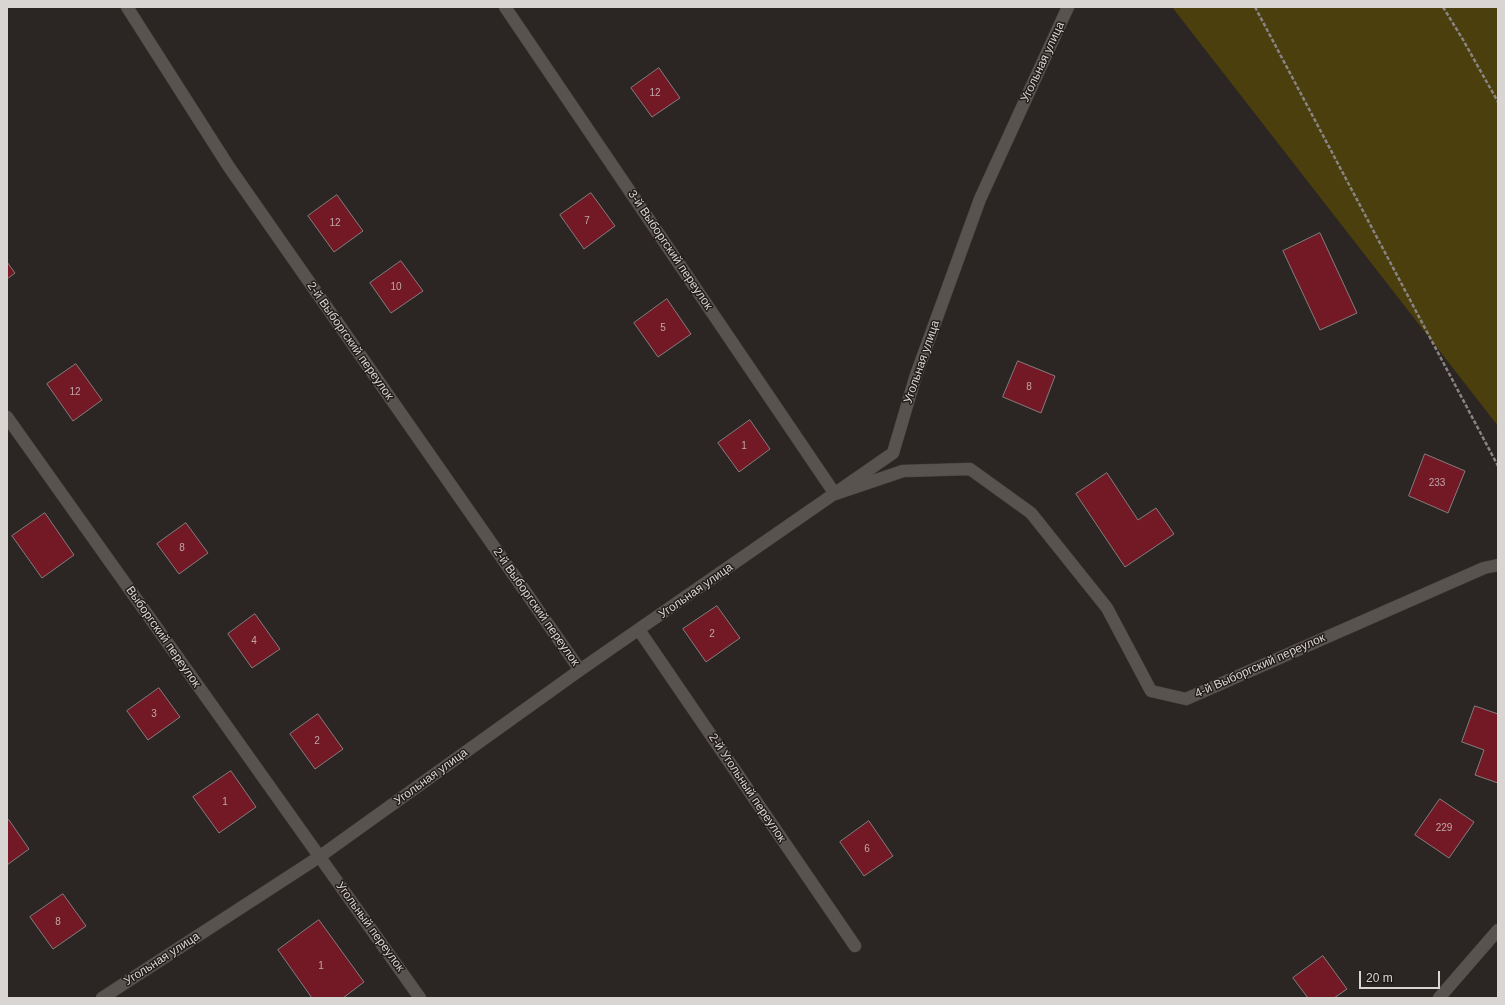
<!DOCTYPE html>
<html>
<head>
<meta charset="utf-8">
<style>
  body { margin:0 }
  #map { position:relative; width:1505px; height:1005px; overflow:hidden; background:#2b2623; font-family:Helvetica,sans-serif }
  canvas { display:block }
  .frame { position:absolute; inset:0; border:8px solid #d9d5d3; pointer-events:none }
  .scale { position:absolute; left:1359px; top:971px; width:81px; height:18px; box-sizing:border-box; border:2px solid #d9d5d3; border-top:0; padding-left:5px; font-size:12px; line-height:14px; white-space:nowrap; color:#d9d5d3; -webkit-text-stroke:3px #221c1a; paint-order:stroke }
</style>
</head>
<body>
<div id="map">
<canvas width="1505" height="1005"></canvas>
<div class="frame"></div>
<div class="scale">20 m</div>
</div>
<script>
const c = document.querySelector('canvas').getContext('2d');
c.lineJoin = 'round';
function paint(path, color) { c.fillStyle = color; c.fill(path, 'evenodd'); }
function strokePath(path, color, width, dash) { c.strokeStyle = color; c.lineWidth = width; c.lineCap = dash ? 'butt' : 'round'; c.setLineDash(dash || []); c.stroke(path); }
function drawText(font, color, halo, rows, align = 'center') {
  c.font = font + ' Helvetica,sans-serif'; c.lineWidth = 3; c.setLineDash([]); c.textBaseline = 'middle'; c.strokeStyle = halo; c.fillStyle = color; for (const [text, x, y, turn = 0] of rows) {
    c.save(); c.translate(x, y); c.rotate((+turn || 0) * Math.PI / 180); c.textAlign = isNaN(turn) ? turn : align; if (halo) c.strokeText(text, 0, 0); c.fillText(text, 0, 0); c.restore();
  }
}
paint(new Path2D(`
  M1172,7H1498V426Z`), '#4b3f0e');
const building = new Path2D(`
  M659,68L680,98L652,117L631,88Z
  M591,193L615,226L584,249L560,215Z
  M337,195L363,231L334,252L308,216Z
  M1320,233L1357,313L1320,330L1283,251Z
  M401,261L423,291L391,313L370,283Z
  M7,262L15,273L7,279Z
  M667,299L691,334L658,357L634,323Z
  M1018,361L1055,376L1041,413L1003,397Z
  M76,364L102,400L73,421L47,384Z
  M750,420L770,449L739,472L718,443Z
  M1425,454L1465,471L1448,513L1409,496Z
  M1107,473L1138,520L1156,508L1174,534L1125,567L1076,494Z
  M45,513L74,555L42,578L12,536Z
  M186,523L208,553L179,574L157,544Z
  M717,606L740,638L706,662L683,629Z
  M255,614L280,649L252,668L228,634Z
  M159,688L180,717L148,740L127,711Z
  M1475,706L1498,714V783L1475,775L1484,750L1462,742Z
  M318,714L343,749L315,769L290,734Z
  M231,771L256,807L219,833L193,797Z
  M1440,799L1474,822L1449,858L1415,835Z
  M9,820L29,849L7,865V821Z
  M869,821L893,856L864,876L840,842Z
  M63,894L86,926L53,949L30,917Z
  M319,920L364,982L343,998H312L278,950Z
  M1323,956L1347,989L1334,998H1308L1293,978Z`);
paint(building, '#721925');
strokePath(building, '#857d7d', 1);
const street = new Path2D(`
  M127,7L229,167L580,670
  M505,7L835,494L903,471L970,469L1031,513L1107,608L1151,691L1186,699L1484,568L1498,565
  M7,417L420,998
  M639,630L855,946
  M102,998L319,857L580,670L893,453L916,375L980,199L1068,7
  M1439,998L1498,930`);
strokePath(street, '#474240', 13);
strokePath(new Path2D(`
  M1255,7L1498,466
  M1443,7L1462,38L1498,102`), '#898482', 2.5, [4, 2]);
strokePath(street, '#595350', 12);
drawText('10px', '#bfa6a8', null, [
  ["12",655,93],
  ["7",587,221],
  ["12",335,223],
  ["10",396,287],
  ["5",663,328],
  ["8",1029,387],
  ["12",75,392],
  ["1",744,446],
  ["233",1437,483],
  ["8",182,548],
  ["2",712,634],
  ["4",254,641],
  ["3",154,714],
  ["2",317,741],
  ["1",225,802],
  ["229",1444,828],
  ["6",867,849],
  ["8",58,922],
  ["1",321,966]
]);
drawText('12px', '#d9d5d3', '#221c1a', [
  ["Угольная улица",1043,62,-65],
  ["3-й Выборгский переулок",670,250,56],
  ["2-й Выборгский переулок",350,341,55],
  ["Угольная улица",922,362,-71],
  ["Угольная улица",696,591,-35],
  ["2-й Выборгский переулок",536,607,55],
  ["Выборгский переулок",163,637,55],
  ["4-й Выборгский переулок",1260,666,-24],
  ["Угольная улица",431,777,-36],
  ["2-й Угольный переулок",747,788,56],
  ["Угольный переулок",370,927,54],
  ["Угольная улица",162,959,-33]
]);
</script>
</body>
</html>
